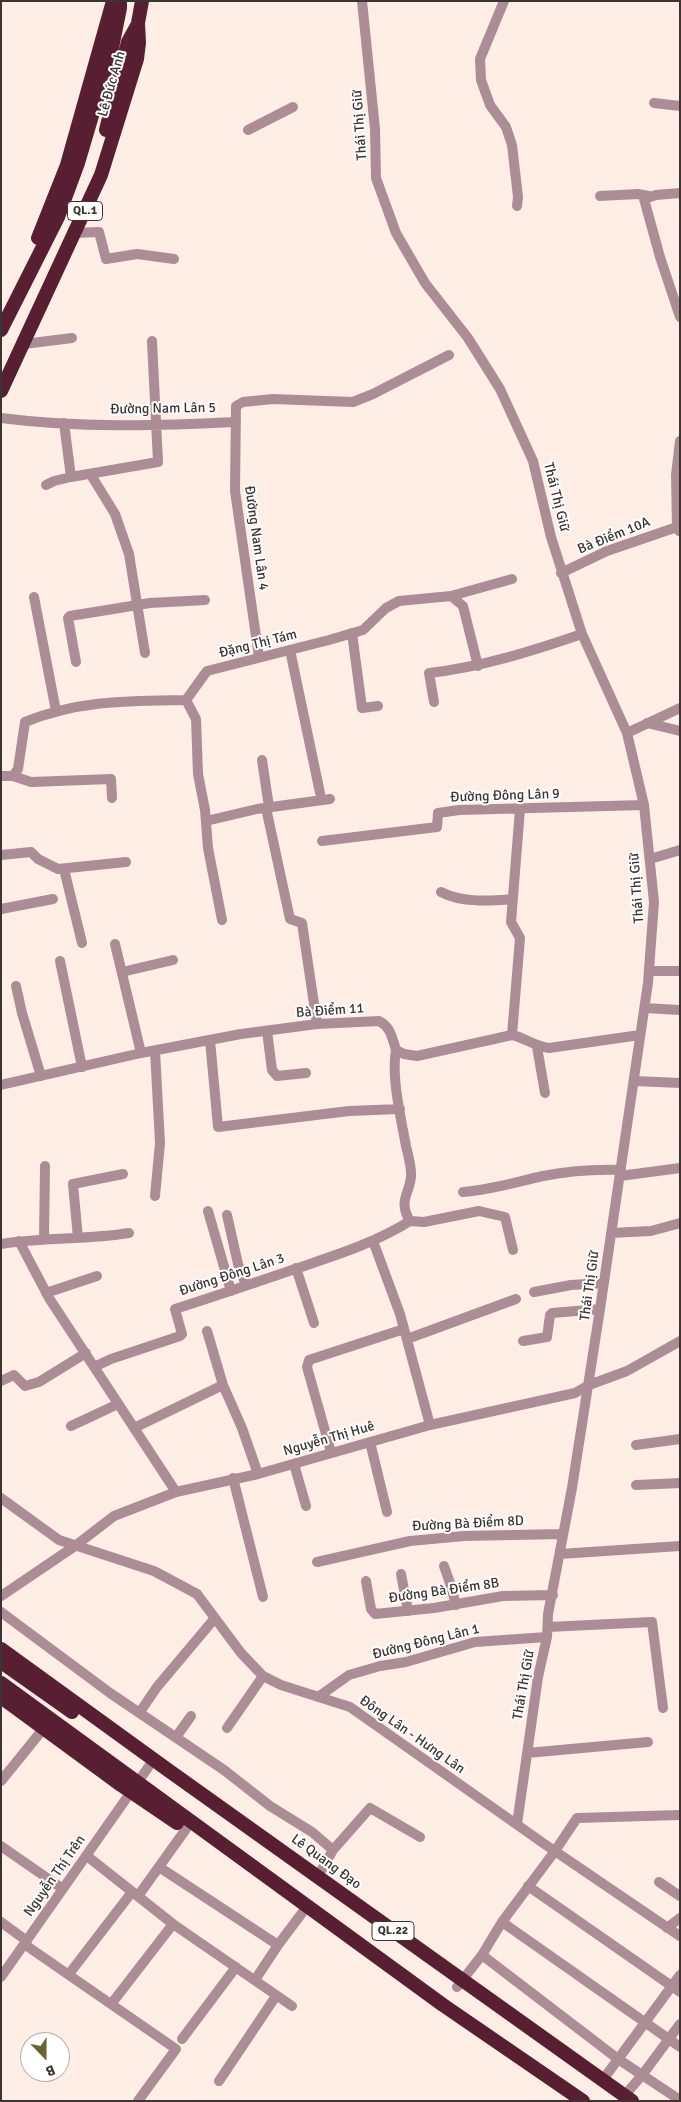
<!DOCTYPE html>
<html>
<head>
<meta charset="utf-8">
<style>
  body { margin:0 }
  #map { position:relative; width:681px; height:2102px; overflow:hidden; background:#feeee6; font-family:Signika,sans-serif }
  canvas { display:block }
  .frame { position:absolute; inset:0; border:2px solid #3b3532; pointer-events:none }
  .north { position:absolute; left:20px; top:2032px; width:50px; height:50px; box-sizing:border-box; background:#fff; border:1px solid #b1aead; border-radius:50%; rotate:158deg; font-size:14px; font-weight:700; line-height:20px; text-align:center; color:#3b3532 }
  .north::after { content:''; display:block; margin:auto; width:18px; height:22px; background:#6a6430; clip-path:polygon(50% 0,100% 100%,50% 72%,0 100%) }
</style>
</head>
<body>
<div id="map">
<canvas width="681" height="2102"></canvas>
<div class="frame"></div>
<div class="north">B</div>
</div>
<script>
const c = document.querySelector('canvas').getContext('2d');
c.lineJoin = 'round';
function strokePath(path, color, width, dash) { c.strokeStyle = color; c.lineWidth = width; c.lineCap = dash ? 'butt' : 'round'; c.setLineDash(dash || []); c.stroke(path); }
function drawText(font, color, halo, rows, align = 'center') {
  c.font = font + ' Signika,sans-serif'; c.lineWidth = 4; c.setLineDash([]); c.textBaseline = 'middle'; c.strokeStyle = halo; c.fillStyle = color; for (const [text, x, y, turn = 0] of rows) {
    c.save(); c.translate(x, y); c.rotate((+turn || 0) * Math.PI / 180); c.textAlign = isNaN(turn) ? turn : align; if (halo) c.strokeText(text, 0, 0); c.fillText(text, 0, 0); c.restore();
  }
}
strokePath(new Path2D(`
  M362,1L375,129L376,178L396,233L425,283L468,338L500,389L533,461L551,537L582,634L627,733L644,805L654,902L648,983L600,1309L572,1488L548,1614L547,1637L538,1677L517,1824
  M504,1L480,59L481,80L490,105L506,127L512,145L518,197L517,206
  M654,103L680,106
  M248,130L293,107
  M680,193L656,195L644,199L660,257L680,317
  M600,196L638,194L649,196
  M74,233L99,232L106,259L137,254L174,259
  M24,344L72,338
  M1,418C78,428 157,426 234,422
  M64,423L71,477
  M91,475L115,514L129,554L145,653
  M46,485L54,481L71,477L158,462L152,341
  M679,531L677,527L676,475L680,441
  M561,573L607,551L677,527
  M451,596L463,606L478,666
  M34,597L56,711
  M352,633L362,708L378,706
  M290,650L320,793
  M259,657L235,491L236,406L243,402L273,399L353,402L373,394L449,355
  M76,662L68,618L70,616L150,603L205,600
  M186,700L196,719L198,774L205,810L208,848L222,920
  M434,702L429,673C482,667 532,651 582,634
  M647,723L680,731
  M627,733L680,708
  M262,760L269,807
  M1,776H13L18,769L25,722C79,700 128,701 186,700L207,671L329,640L363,630L386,608L399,601L451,596L512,579
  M13,776L31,782L111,779L112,798
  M266,808L290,919L302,923L317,1024
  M206,821L257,809L330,799
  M322,841L437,827L438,813L459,810L644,805
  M1,855L31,852L38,859L58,869L126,862
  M650,859L680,850
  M64,869L82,943
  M441,892C462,903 490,901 513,899
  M1,909L53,899
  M115,944L141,1053
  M60,961L82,1067
  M650,971H680
  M122,972L173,960
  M16,986L22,1013L41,1076
  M645,1008L680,1010
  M267,1031L272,1070L277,1076L306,1073
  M512,1035L520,938L511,922L520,809
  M210,1040L218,1127L349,1111L400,1109
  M537,1047L545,1093
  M396,1050C391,1076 401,1119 406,1146C408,1155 412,1168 411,1177C409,1195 398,1201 410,1221L424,1222L479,1211L505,1217L513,1250
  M634,1081L680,1083
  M1,1085L141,1053L241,1034L317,1024L379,1021C391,1027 392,1038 396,1050L404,1054L417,1056L512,1035C526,1038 533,1046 549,1048L640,1035
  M620,1176L680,1168
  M463,1192C491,1190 516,1182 543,1176C569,1171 595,1169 621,1170
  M155,1196L160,1143L155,1051
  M208,1211L231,1291
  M227,1215L238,1264L246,1285
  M611,1233L651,1231L680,1223
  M44,1238L45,1166
  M78,1238L73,1184L123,1174
  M19,1241L49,1298L176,1492
  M373,1241L400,1314L430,1425
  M1,1244C45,1237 86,1240 129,1233
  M296,1268L314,1323
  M534,1292L571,1285L604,1283
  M46,1293L97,1276
  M407,1339L516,1299
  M523,1341L547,1337L550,1315L552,1313L600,1309
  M94,1367L111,1359L180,1336L182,1334L175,1309C216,1296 257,1282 298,1268C336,1255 375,1243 410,1221
  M1,1381L14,1375L25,1386L39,1382L86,1353
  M223,1385L242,1428L258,1474
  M71,1426L118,1404
  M134,1428L223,1385L207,1331
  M370,1442L387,1512
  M636,1445L680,1439
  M331,1452L307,1367L309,1360L404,1329
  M294,1464L306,1506
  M233,1478L263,1597
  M636,1485L680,1483
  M1,1498L59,1540L154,1571L197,1594L241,1653L263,1676L281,1685L350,1707L543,1843L680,1936
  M560,1554L680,1546
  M317,1562L410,1541L464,1536L563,1534
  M444,1566L450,1583L456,1605
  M401,1574L408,1611
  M366,1581L371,1609L375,1614L434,1608L503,1596L553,1595
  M1,1596L75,1546L114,1516L176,1492L258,1474L430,1425L575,1393L589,1385L627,1371L680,1341
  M1,1612L110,1693L224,1770L270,1806L312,1832L333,1850
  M548,1627L652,1622L663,1708
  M318,1697L349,1675L380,1666L406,1662L475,1642L547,1637
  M140,1712L157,1687L215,1618
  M227,1728L263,1676
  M176,1737L191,1716
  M527,1753L648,1742
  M1,1781L44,1728
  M1,1846L63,1889
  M87,1856L173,1924L112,2003
  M159,1867L278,1945L255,1980
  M318,1876L333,1850L370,1808L420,1837
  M659,1882L680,1896
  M528,1886L680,1992
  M138,1896L186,1829
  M1,1922L27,1941
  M502,1922L680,2047
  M173,1924L292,2006
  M667,1928L680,1918
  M24,1944L176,2049L138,2101
  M278,1945L302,1913
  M482,1955L618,2059L680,2100
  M69,1974L132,1892
  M1,1977L154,1759
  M457,1987L482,1955L502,1922L555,1851L577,1818L680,1815
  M182,2039L236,1967
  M219,2081L276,1996
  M602,2081L680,1975
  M625,2095L643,2074L680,2024`), '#ad8d95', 10);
strokePath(new Path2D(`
  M106,130L128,42L138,24
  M38,238L67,165L113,1
  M1,330L58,217L78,163L112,48L120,8V1
  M1,391L101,175L137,59L139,43L138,23L142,1
  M1,1649L168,1770L632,2101
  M1,1662L72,1712
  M1,1683L443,2005L583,2101
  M1,1697L121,1785L177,1823`), '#581e32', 14);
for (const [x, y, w] of [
  [85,211,35],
  [393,1931,42]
]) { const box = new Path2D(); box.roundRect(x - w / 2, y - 9.5, w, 19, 4); c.fillStyle = '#fff'; c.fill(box); strokePath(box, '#3b3532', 1); }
drawText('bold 12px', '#3b3532', null, [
  ["QL.1",85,211],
  ["QL.22",393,1931]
]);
drawText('14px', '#3b3532', '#fff', [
  ["Lê Đức Anh",112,84,-74],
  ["Thái Thị Giữ",360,125,-94],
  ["Đường Nam Lân 5",163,409,-1],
  ["Thái Thị Giữ",556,497,76],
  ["Bà Điểm 10A",614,536,-22],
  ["Đường Nam Lân 4",256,538,82],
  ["Đặng Thị Tám",258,644,-14],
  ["Đường Đông Lân 9",505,796,-2],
  ["Thái Thị Giữ",637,888,-94],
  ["Bà Điểm 11",330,1011,-4],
  ["Đường Đông Lân 3",232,1275,-18],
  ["Thái Thị Giữ",590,1286,-82],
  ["Nguyễn Thị Huê",329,1439,-16],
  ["Đường Bà Điểm 8D",468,1524,-3],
  ["Đường Bà Điểm 8B",444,1591,-8],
  ["Đường Đông Lân 1",426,1642,-14],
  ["Thái Thị Giữ",524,1685,-80],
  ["Đông Lân - Hưng Lân",412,1735,35],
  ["Lê Quang Đạo",326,1862,36],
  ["Nguyễn Thị Trên",55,1876,-55]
]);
</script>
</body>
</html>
